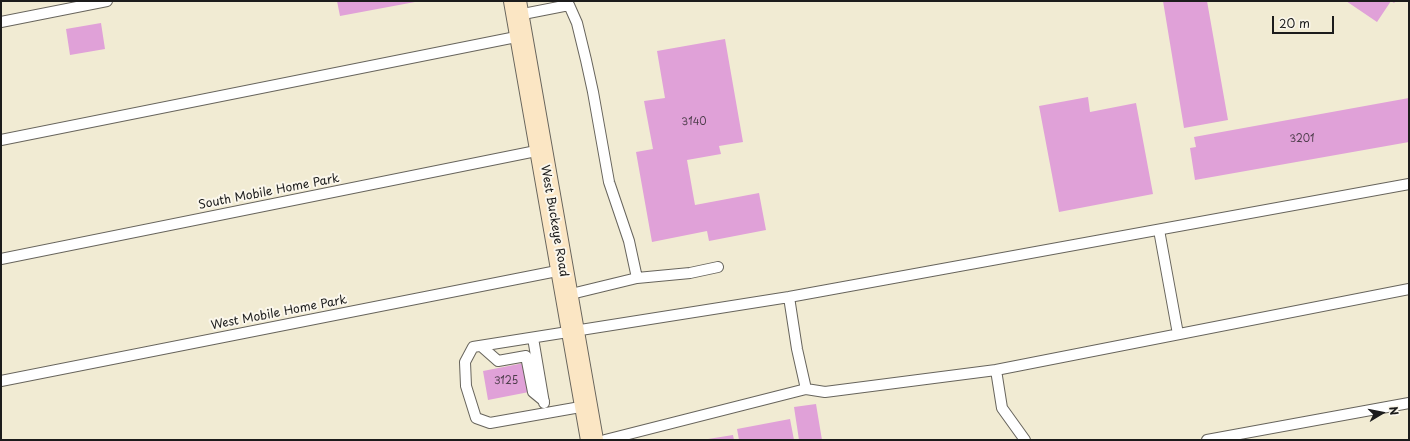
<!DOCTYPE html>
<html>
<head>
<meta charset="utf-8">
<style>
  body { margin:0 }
  #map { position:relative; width:1410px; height:441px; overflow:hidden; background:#f1ebd3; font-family:"Playpen Sans",sans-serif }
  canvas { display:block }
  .frame { position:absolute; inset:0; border:2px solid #1c1c1c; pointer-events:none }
  .north { position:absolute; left:1362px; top:393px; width:40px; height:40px; -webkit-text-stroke:3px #fbf7ec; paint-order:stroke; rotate:80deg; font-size:11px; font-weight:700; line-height:16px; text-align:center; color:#1c1c1c }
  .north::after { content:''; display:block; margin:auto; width:14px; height:18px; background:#1c1c1c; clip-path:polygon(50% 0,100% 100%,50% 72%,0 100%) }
  .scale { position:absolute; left:1272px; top:16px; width:62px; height:18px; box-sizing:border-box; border:2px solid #1c1c1c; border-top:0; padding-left:5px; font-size:12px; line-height:14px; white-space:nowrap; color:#1c1c1c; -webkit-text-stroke:3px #fbf7ec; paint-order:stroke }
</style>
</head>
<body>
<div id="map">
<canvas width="1410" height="441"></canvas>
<div class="frame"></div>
<div class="north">N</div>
<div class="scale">20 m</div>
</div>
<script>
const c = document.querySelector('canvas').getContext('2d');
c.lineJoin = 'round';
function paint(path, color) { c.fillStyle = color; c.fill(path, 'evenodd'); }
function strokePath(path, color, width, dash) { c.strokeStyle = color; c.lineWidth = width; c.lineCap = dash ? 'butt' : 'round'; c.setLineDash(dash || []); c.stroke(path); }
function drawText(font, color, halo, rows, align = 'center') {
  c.font = font + ' "Playpen Sans",sans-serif'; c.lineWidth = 4; c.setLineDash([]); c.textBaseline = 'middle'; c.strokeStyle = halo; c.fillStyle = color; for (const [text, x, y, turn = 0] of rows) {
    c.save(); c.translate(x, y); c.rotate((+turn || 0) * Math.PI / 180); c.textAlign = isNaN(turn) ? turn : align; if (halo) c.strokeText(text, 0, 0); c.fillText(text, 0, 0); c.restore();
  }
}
paint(new Path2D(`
  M337,1H414L415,2L340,16Z
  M1163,1H1207L1228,120L1184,128Z
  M1346,1H1396L1394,3L1391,1L1377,22Z
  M101,23L105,49L70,55L66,29Z
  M725,39L743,142L719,146L721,154L687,160L695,205L759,193L766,230L709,241L707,231L652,242L636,152L653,149L644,101L665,98L657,51Z
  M1088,97L1090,112L1136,103L1153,194L1059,212L1039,106Z
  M1409,98V142L1195,180L1190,148L1196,147L1194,137Z
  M524,363L529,392L488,400L483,371Z
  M816,404L822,440H799L794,407Z
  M790,419L794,440H739L737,429Z
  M733,435L734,440H708V439Z`), '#e0a1d8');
const service = new Path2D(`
  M518,15L569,5L577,23L586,60L593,92L609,182L629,241L637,278L567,295
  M1,22L107,1
  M1,140L521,36
  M1159,230L1178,334
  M1,259L541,150
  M637,278L690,273L718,267
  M789,297L797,349L806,389
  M533,338L544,403
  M481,346L498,361L526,356L533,392L544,401
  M996,370L1409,289
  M1,381L562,270
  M586,406L490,423L476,418L466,386L465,362L473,347L789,297L1409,184
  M605,440L806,389L825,392L996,370L1002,408L1025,440
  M1207,440L1409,403`);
const secondary = new Path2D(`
  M515,1L592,440`);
strokePath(service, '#67645c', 12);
strokePath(secondary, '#67645c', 24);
strokePath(service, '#fff', 10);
strokePath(secondary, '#fbe6c4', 22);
drawText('10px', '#4d3d4b', null, [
  ["3140",694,122],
  ["3201",1302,139],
  ["3125",506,381]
]);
drawText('12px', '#1c1c1c', '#fbf7ec', [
  ["South Mobile Home Park",269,192,-11],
  ["West Buckeye Road",554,221,80],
  ["West Mobile Home Park",279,313,-11]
]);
</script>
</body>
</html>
